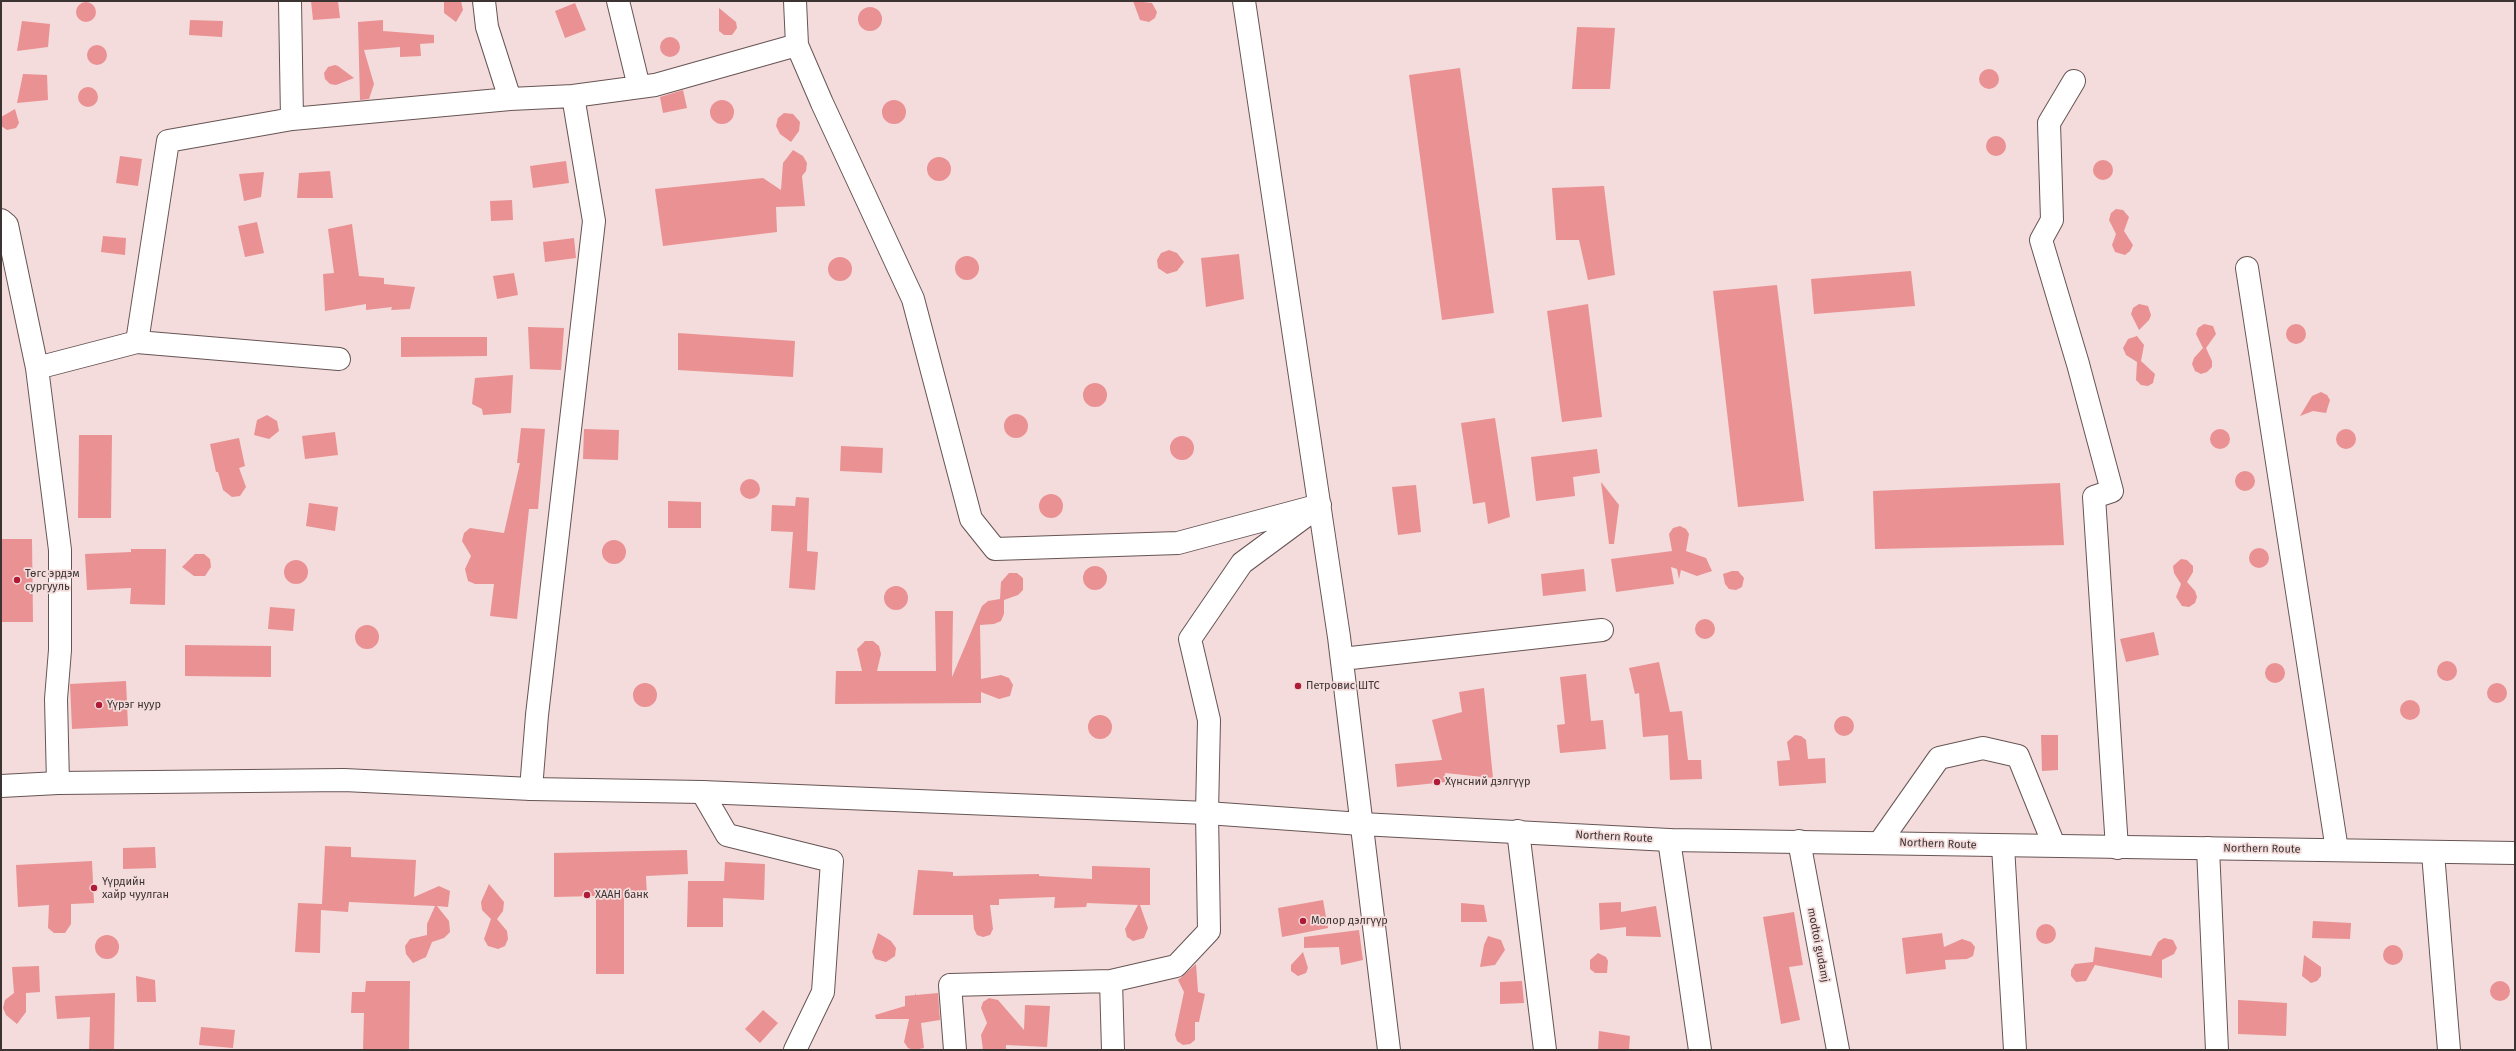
<!DOCTYPE html>
<html>
<head>
<meta charset="utf-8">
<style>
  body { margin:0 }
  #map { position:relative; width:2516px; height:1051px; overflow:hidden; background:#f3dcdb; font-family:"Fira Sans",sans-serif }
  canvas { display:block }
  .frame { position:absolute; inset:0; border:2px solid #3c3333; pointer-events:none }
</style>
</head>
<body>
<div id="map">
<canvas width="2516" height="1051"></canvas>
<div class="frame"></div>
</div>
<script>
const c = document.querySelector('canvas').getContext('2d');
c.lineJoin = 'round';
function paint(path, color) { c.fillStyle = color; c.fill(path, 'evenodd'); }
function strokePath(path, color, width, dash) { c.strokeStyle = color; c.lineWidth = width; c.lineCap = dash ? 'butt' : 'round'; c.setLineDash(dash || []); c.stroke(path); }
function drawText(font, color, halo, rows, align = 'center') {
  c.font = font + ' "Fira Sans",sans-serif'; c.lineWidth = 3.5; c.setLineDash([]); c.textBaseline = 'middle'; c.strokeStyle = halo; c.fillStyle = color; for (const [text, x, y, turn = 0] of rows) {
    c.save(); c.translate(x, y); c.rotate((+turn || 0) * Math.PI / 180); c.textAlign = isNaN(turn) ? turn : align; if (halo) c.strokeText(text, 0, 0); c.fillText(text, 0, 0); c.restore();
  }
}
paint(new Path2D(`
  M311,1H338L340,18L313,20Z
  M444,1H461L463,10L456,22L444,13Z
  M1133,1L1152,3L1157,12L1155,18L1149,22L1140,20Z
  M76 12a10 10 0 1 1 20 0a10 10 0 1 1-20 0Z
  M575,3L586,30L565,38L555,11Z
  M858 19a12 12 0 1 1 24 0a12 12 0 1 1-24 0Z
  M719,8L736,22L737,28L732,35H724L719,31Z
  M190,20L223,21L222,37L189,35Z
  M383,20V31L434,35V43L420,44L421,56L400,57V47L364,50L374,84L369,99L360,100L358,22Z
  M22,21L50,24L48,47L17,51Z
  M1577,27L1615,28L1610,89H1572Z
  M660 47a10 10 0 1 1 20 0a10 10 0 1 1-20 0Z
  M87 55a10 10 0 1 1 20 0a10 10 0 1 1-20 0Z
  M335,65L338,66L354,78L336,85L330,84L325,79L324,73L328,67Z
  M1460,68L1494,313L1442,320L1409,75Z
  M1979 79a10 10 0 1 1 20 0a10 10 0 1 1-20 0Z
  M23,74L47,75L48,100L17,103Z
  M78 97a10 10 0 1 1 20 0a10 10 0 1 1-20 0Z
  M683,90L687,108L663,113L660,97Z
  M710 112a12 12 0 1 1 24 0a12 12 0 1 1-24 0Z
  M882 112a12 12 0 1 1 24 0a12 12 0 1 1-24 0Z
  M15,109L19,123L16,128L7,130L1,126V117Z
  M784,113L793,114L800,122L799,131L791,142L780,134L776,126L778,118Z
  M1986 146a10 10 0 1 1 20 0a10 10 0 1 1-20 0Z
  M793,150L803,156L807,163L806,171L802,176L805,206L776,207L777,232L663,246L655,189L763,178L781,190L783,163Z
  M120,156L142,159L138,186L116,183Z
  M927 169a12 12 0 1 1 24 0a12 12 0 1 1-24 0Z
  M2093 170a10 10 0 1 1 20 0a10 10 0 1 1-20 0Z
  M566,161L569,183L533,188L530,166Z
  M330,171L333,198H297L299,173Z
  M264,172L261,197L244,201L239,174Z
  M1604,186L1615,275L1588,280L1579,240H1556L1552,188Z
  M512,200L513,220L491,221L490,201Z
  M2116,209L2123,210L2129,217L2124,231L2133,245L2130,251L2125,255L2115,252L2112,245L2116,234L2109,220L2111,213Z
  M257,222L264,253L245,257L238,226Z
  M352,224L359,276L384,278V284L415,287L410,309L391,310L392,307L366,310V304L325,311L323,274L334,273L328,229Z
  M103,236L126,238L125,255L101,252Z
  M574,238L576,258L545,262L543,242Z
  M1169,250L1177,253L1184,262L1177,271L1167,274L1158,268L1157,260L1161,253Z
  M1239,254L1244,299L1206,307L1201,258Z
  M955 268a12 12 0 1 1 24 0a12 12 0 1 1-24 0Z
  M828 269a12 12 0 1 1 24 0a12 12 0 1 1-24 0Z
  M1911,271L1915,306L1814,314L1811,279Z
  M514,273L518,295L497,299L493,276Z
  M1777,285L1804,501L1738,507L1713,291Z
  M1588,304L1602,417L1562,422L1547,311Z
  M2139,304L2148,306L2151,315L2149,320L2139,330L2131,314L2133,308Z
  M2286 334a10 10 0 1 1 20 0a10 10 0 1 1-20 0Z
  M2204,324L2213,326L2216,334L2206,348L2212,361V367L2207,372L2201,374L2195,371L2192,364L2194,358L2203,348L2196,334L2198,328Z
  M528,327L564,328L561,370L530,369Z
  M678,333L795,341L793,377L678,370Z
  M2137,336L2144,345L2141,361L2155,374L2153,383L2148,386L2141,385L2136,380L2137,362L2126,355L2123,348L2128,339Z
  M401,337H487V356L401,357Z
  M513,375L511,413L483,415L482,409L472,404L475,378Z
  M1083 395a12 12 0 1 1 24 0a12 12 0 1 1-24 0Z
  M2321,392L2327,395L2330,400L2326,413L2313,411L2300,416L2312,396Z
  M1004 426a12 12 0 1 1 24 0a12 12 0 1 1-24 0Z
  M267,415L277,421L279,431L269,439L254,435L257,420Z
  M1495,418L1510,517L1488,524L1485,502L1473,504L1461,423Z
  M521,428L545,429L538,509H529L517,619L490,616L494,584H475L468,581L465,569L471,556L462,541L464,533L470,528L504,533L520,463H517Z
  M2336 439a10 10 0 1 1 20 0a10 10 0 1 1-20 0Z
  M2210 439a10 10 0 1 1 20 0a10 10 0 1 1-20 0Z
  M584,429L619,430L618,460L583,459Z
  M335,432L338,455L305,459L302,436Z
  M79,435H112L111,518H78Z
  M1170 448a12 12 0 1 1 24 0a12 12 0 1 1-24 0Z
  M239,438L245,466L239,468L246,487L240,496L232,497L223,490L218,472H216L210,444Z
  M841,446L883,448L882,473L840,471Z
  M1597,449L1600,473L1573,477L1575,496L1536,501L1531,457Z
  M2235 481a10 10 0 1 1 20 0a10 10 0 1 1-20 0Z
  M740 489a10 10 0 1 1 20 0a10 10 0 1 1-20 0Z
  M1601,482L1619,505L1614,544H1609Z
  M2060,483L2064,545L1875,549L1873,491Z
  M1416,485L1421,532L1398,535L1392,487Z
  M1039 506a12 12 0 1 1 24 0a12 12 0 1 1-24 0Z
  M796,497L809,498L807,551L818,552L815,590L789,588L793,532L771,531L772,505L795,506Z
  M668,501L701,502V528H668Z
  M309,503L338,507L335,531L306,526Z
  M1680,526L1686,529L1689,534L1686,551L1706,558L1712,571L1697,576L1681,570L1679,579L1677,569L1671,567L1674,584L1616,592L1611,559L1672,551L1669,534L1673,528Z
  M1,539H32L33,622H1Z
  M602 552a12 12 0 1 1 24 0a12 12 0 1 1-24 0Z
  M2249 558a10 10 0 1 1 20 0a10 10 0 1 1-20 0Z
  M131,549H166L165,605L130,604L131,588L87,590L85,554L131,552Z
  M195,554H204L210,559L211,567L205,576H194L182,567Z
  M2181,559L2187,560L2193,566V572L2187,582L2195,591L2197,597L2195,603L2189,607L2182,606L2176,597L2181,584L2174,573L2173,566Z
  M284 572a12 12 0 1 1 24 0a12 12 0 1 1-24 0Z
  M1083 578a12 12 0 1 1 24 0a12 12 0 1 1-24 0Z
  M1584,569L1586,591L1543,596L1541,574Z
  M1732,571H1738L1744,578L1742,587L1736,590L1729,589L1725,584L1723,574Z
  M1009,573H1017L1023,578V590L1018,595L1004,600V614L1001,621L994,624L980,625L981,679L1001,675L1009,678L1013,685L1010,696L999,699L981,692V703L835,704L836,671H862L857,649L865,641H873L879,646L881,654L877,671H936L935,611H953L952,677L982,606L988,601L1000,599L1001,582Z
  M884 598a12 12 0 1 1 24 0a12 12 0 1 1-24 0Z
  M270,607L295,609L293,631L268,629Z
  M1695 629a10 10 0 1 1 20 0a10 10 0 1 1-20 0Z
  M355 637a12 12 0 1 1 24 0a12 12 0 1 1-24 0Z
  M2154,632L2159,655L2126,662L2120,639Z
  M185,645L271,646V677L185,676Z
  M2437 671a10 10 0 1 1 20 0a10 10 0 1 1-20 0Z
  M1659,662L1670,712L1682,711L1688,760H1701L1702,779L1670,780L1668,735L1643,737L1639,693L1635,694L1629,668Z
  M2265 673a10 10 0 1 1 20 0a10 10 0 1 1-20 0Z
  M1586,674L1591,721L1603,720L1606,749L1560,753L1557,725L1565,724L1560,677Z
  M126,681L128,726L72,729L70,684Z
  M2487 693a10 10 0 1 1 20 0a10 10 0 1 1-20 0Z
  M633 695a12 12 0 1 1 24 0a12 12 0 1 1-24 0Z
  M1484,688L1493,778L1445,773L1446,782L1397,787L1395,764L1442,760L1432,720L1462,712L1459,692Z
  M2400 710a10 10 0 1 1 20 0a10 10 0 1 1-20 0Z
  M1088 727a12 12 0 1 1 24 0a12 12 0 1 1-24 0Z
  M1834 726a10 10 0 1 1 20 0a10 10 0 1 1-20 0Z
  M1795,735L1801,736L1806,740L1808,759L1825,758L1826,783L1779,786L1777,761L1790,760L1787,742Z
  M2041,735H2058V770L2042,771Z
  M325,846L351,847V857L416,860L414,897L439,886L450,891L448,907L437,906L449,921L450,932L444,938L432,942L426,957L413,963L406,954L405,946L410,939L427,935V924L435,906L349,902L348,912L321,910L320,953L295,952L298,903L322,904Z
  M155,847L156,868L123,869V848Z
  M687,850L688,874L646,876L647,896H624V974H596V896L554,897V853Z
  M92,861L94,903L71,904V924L65,933H54L48,928L49,905L18,907L16,865Z
  M725,862L765,864L764,900L723,898V927H687L688,881H724Z
  M1092,866L1150,868V905H1140L1148,928L1144,938L1133,941L1127,937L1125,929L1138,905L1087,903L1086,907L1054,908L1055,897L999,899V905H990L993,929L990,935L983,937L977,935L974,929L973,915H913L918,870L953,872V876L1039,874V876L1092,879Z
  M489,884L504,902L503,911L497,919L507,931L508,939L505,946L498,949L488,946L484,939L491,919L482,910L481,902Z
  M1323,900L1328,928L1282,937L1278,908Z
  M1621,902V912L1656,906L1661,937L1626,936V927L1600,930L1599,903Z
  M1461,903L1484,905L1487,922H1461Z
  M1794,912L1803,965L1789,967L1800,1020L1781,1024L1763,917Z
  M2313,921L2351,923L2350,939L2312,938Z
  M2036 934a10 10 0 1 1 20 0a10 10 0 1 1-20 0Z
  M1359,930L1363,960L1341,965L1339,947L1304,948V937Z
  M878,933L891,941L896,948L895,956L886,962L875,959L872,952Z
  M1942,933L1944,947L1962,939L1971,942L1975,947L1973,956L1967,959L1945,960L1946,969L1906,974L1902,938Z
  M95 947a12 12 0 1 1 24 0a12 12 0 1 1-24 0Z
  M1488,936L1501,940L1505,950L1495,965L1480,967L1484,945Z
  M2164,938L2173,940L2177,948L2174,954L2162,960V978L2095,965L2086,981L2076,982L2071,976V970L2075,964L2093,962L2095,947L2151,956L2158,942Z
  M2383 955a10 10 0 1 1 20 0a10 10 0 1 1-20 0Z
  M1303,952L1308,968L1306,973L1298,976L1291,971V965Z
  M1598,953L1606,957L1608,961L1607,973H1595L1590,969V960Z
  M2304,955L2321,967V976L2317,981L2311,983L2302,976Z
  M1196,964L1198,992L1205,994L1199,1022H1195V1040L1190,1044L1183,1045L1177,1041L1175,1035L1184,992L1178,980Z
  M39,966L40,992L26,993V1012L17,1024L6,1015L3,1008L5,1000L14,993L12,967Z
  M136,976L155,980L156,1002H137Z
  M2490 991a10 10 0 1 1 20 0a10 10 0 1 1-20 0Z
  M366,981H410L409,1050H363L364,1013H351L352,992H365Z
  M1522,981L1524,1003L1500,1004V982Z
  M115,993L114,1050H89L90,1017L57,1019L55,996Z
  M915,993L916,995L938,993L940,1020L921,1023L924,1048L914,1050L908,1048L904,1042L909,1019H876L875,1015L905,1006V996L915,995Z
  M989,998L998,1000L1024,1030L1025,1005L1050,1006L1047,1047L1006,1045V1050H983L981,1035L987,1023L981,1008L983,1002Z
  M2238,1000L2287,1003L2286,1036L2238,1034Z
  M763,1010L778,1023L760,1043L745,1029Z
  M201,1027L235,1030L233,1048L199,1045Z
  M1599,1031L1630,1036L1629,1050H1598Z`), '#ea9193');
const minor = new Path2D(`
  M290,1L292,119
  M484,1L487,27L510,99
  M618,1L639,87
  M795,1L797,45L822,103L913,299L971,519L995,549L1178,543L1320,505
  M1244,1L1339,637L1389,1050
  M2074,81L2049,123L2052,220L2041,240L2078,364L2112,491L2094,497L2117,848
  M1,220L7,225L37,368L60,550V650L56,699L58,783
  M2247,268L2337,850
  M137,342L168,141L292,119L510,99L573,96L655,85L797,45
  M37,368L137,342L339,359
  M1342,659L1602,630
  M531,789L537,715L594,221L573,96
  M702,792L727,835L832,861L823,992L795,1050
  M1518,831L1545,1050
  M1669,840L1700,1050
  M1799,841L1838,1050
  M1880,842L1939,758L1983,748L2018,756L2054,845
  M2003,846L2015,1050
  M2208,848L2217,1050
  M2433,853L2449,1050
  M1111,981L1176,966L1209,931L1207,813L1209,720L1190,639L1242,563L1311,512
  M955,1050L950,985L1111,981L1113,1050`);
const highway = new Path2D(`
  M1,786L58,783L344,780L531,789L702,792L1207,813L1361,824L1669,840L2515,853`);
strokePath(minor, '#675454', 24);
strokePath(highway, '#675454', 24);
strokePath(minor, '#fff', 22);
strokePath(highway, '#fff', 22);
for (const [x, y, r, color] of [
  [17,580,4,"#af1b36"],
  [1298,686,4,"#af1b36"],
  [99,705,4,"#af1b36"],
  [1437,782,4,"#af1b36"],
  [94,888,4,"#af1b36"],
  [587,895,4,"#af1b36"],
  [1303,921,4,"#af1b36"]
]) { const dot = new Path2D(); dot.arc(x, y, r, 0, 2 * Math.PI); c.fillStyle = color; c.fill(dot); strokePath(dot, '#f3dcdb', 1.5); }
drawText('11px', '#3c3333', '#f3dcdb', [
  ["Төгс эрдэм",25,574],
  ["сургууль",25,587],
  ["Петровис ШТС",1306,686],
  ["Үүрэг нуур",107,705],
  ["Хүнсний дэлгүүр",1445,782],
  ["Үүрдийн",102,882],
  ["хайр чуулган",102,895],
  ["ХААН банк",595,895],
  ["Молор дэлгүүр",1311,921]
], 'left');
drawText('11px', '#3c3333', '#f3dcdb', [
  ["Northern Route",1614,837,3],
  ["Northern Route",1938,844,2],
  ["Northern Route",2262,849,1],
  ["modtoi gudamj",1818,945,79]
]);
</script>
</body>
</html>
